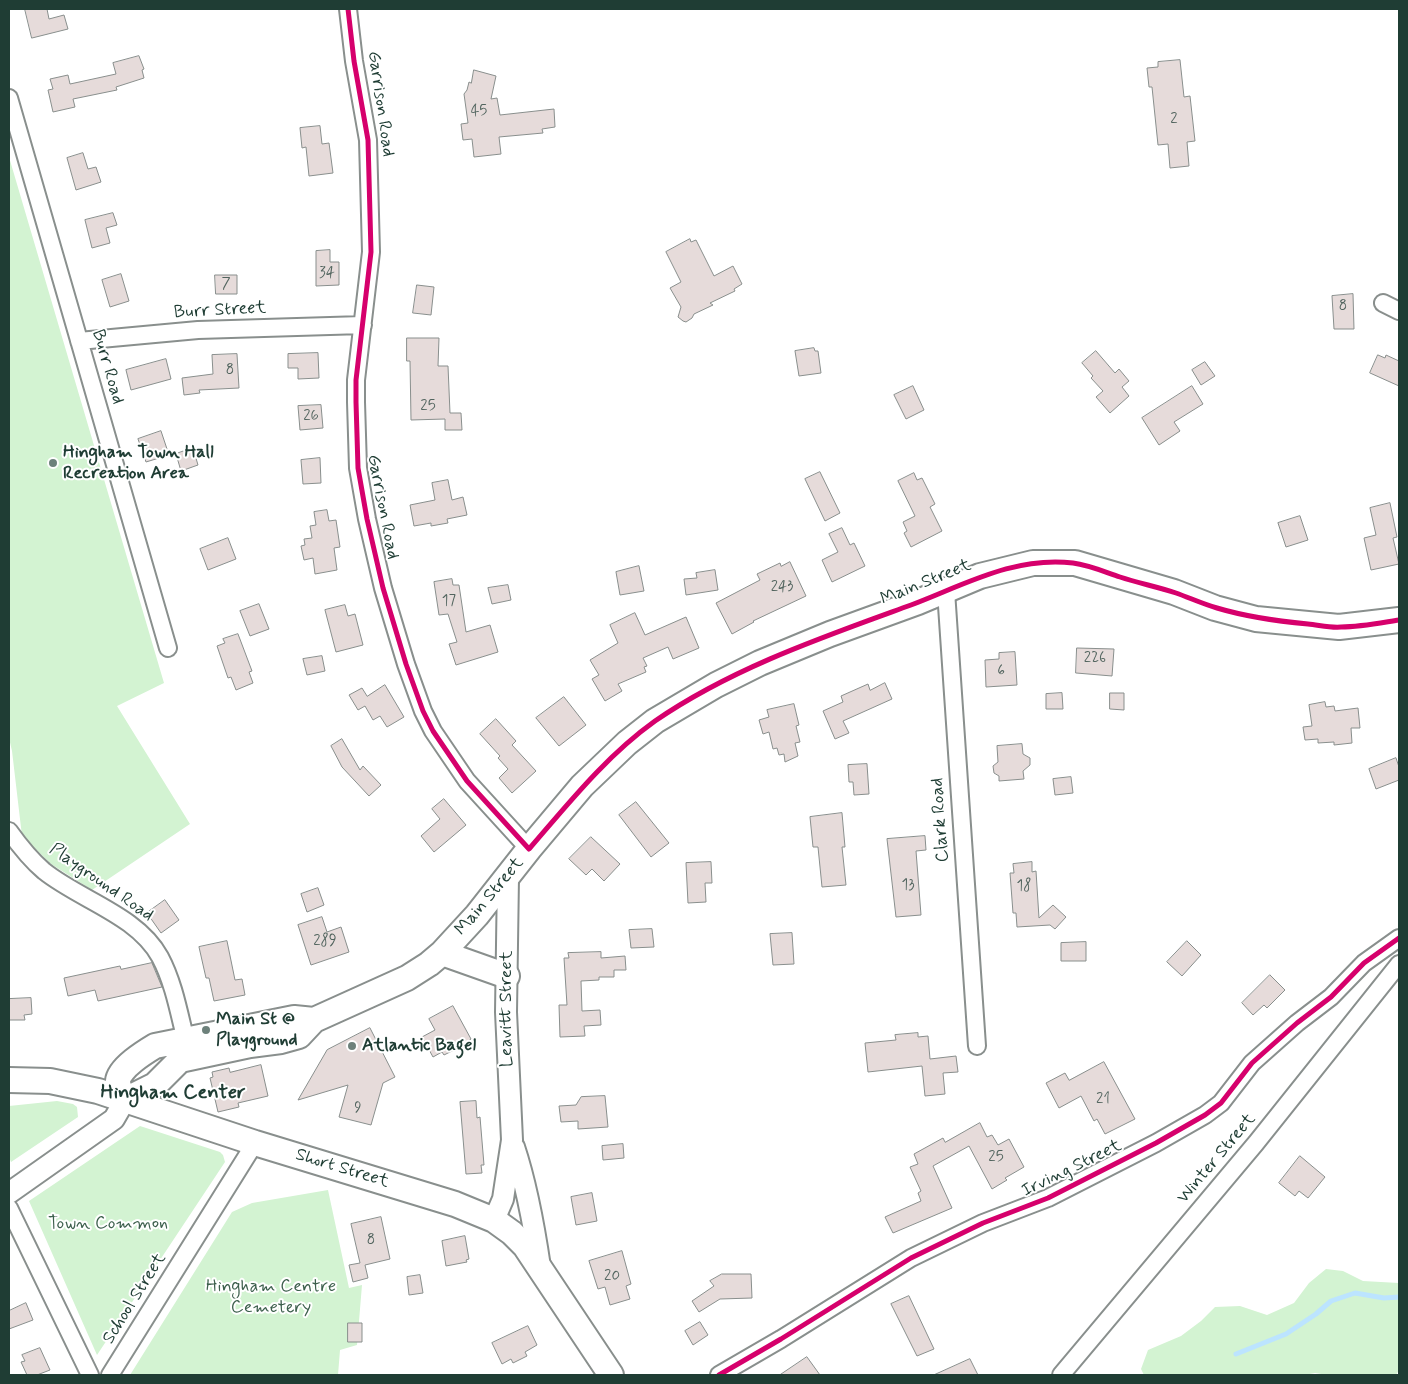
<!DOCTYPE html>
<html>
<head>
<meta charset="utf-8">
<style>
  body { margin:0 }
  #map { position:relative; width:1408px; height:1384px; overflow:hidden; background:#fff; font-family:Mynerve,sans-serif }
  canvas { display:block }
  .frame { position:absolute; inset:0; border:10px solid #1f3d34; pointer-events:none }
</style>
</head>
<body>
<div id="map">
<canvas width="1408" height="1384"></canvas>
<div class="frame"></div>
</div>
<script>
const c = document.querySelector('canvas').getContext('2d');
c.lineJoin = 'round';
function paint(path, color) { c.fillStyle = color; c.fill(path, 'evenodd'); }
function strokePath(path, color, width, dash) { c.strokeStyle = color; c.lineWidth = width; c.lineCap = dash ? 'butt' : 'round'; c.setLineDash(dash || []); c.stroke(path); }
function drawText(font, color, halo, rows, align = 'center') {
  c.font = font + ' Mynerve,sans-serif'; c.lineWidth = 4; c.setLineDash([]); c.textBaseline = 'middle'; c.strokeStyle = halo; c.fillStyle = color; for (const [text, x, y, turn = 0] of rows) {
    c.save(); c.translate(x, y); c.rotate((+turn || 0) * Math.PI / 180); c.textAlign = isNaN(turn) ? turn : align; if (halo) c.strokeText(text, 0, 0); c.fillText(text, 0, 0); c.restore();
  }
}
paint(new Path2D(`
  M9,157L164,683L117,706L190,824L92,890L51,864L22,836L12,751L9,738Z
  M57,1101L73,1104L77,1107L78,1117L11,1162L9,1157V1106Z
  M140,1126L220,1152L223,1155L225,1162L97,1355L29,1201Z
  M328,1190L349,1288L362,1285L357,1345L340,1350L338,1375H130L232,1212L252,1203Z
  M1326,1269L1343,1271L1363,1281L1399,1283V1370L1396,1375H1328L1315,1373L1304,1375H1144L1141,1369L1148,1350L1181,1336L1201,1321L1215,1307L1240,1306L1267,1315L1294,1303L1309,1283Z`), '#d3f3d2');
strokePath(new Path2D(`
  M1236,1354L1286,1334L1316,1314L1331,1301L1355,1293L1384,1298L1399,1297`), '#bce4ff', 5);
const building = new Path2D(`
  M25,9H47L49,19L64,15L68,29L32,38Z
  M139,56L144,69L142,70L144,78L116,87L117,90L73,99L75,107L53,112L48,90L53,89L50,79L68,75L70,84L116,74L113,63Z
  M1180,60L1184,97L1190,96L1195,141L1187,142L1189,166L1170,168L1168,144L1158,145L1152,87H1149L1147,68L1158,67V62Z
  M474,70L496,76L491,99L497,98L500,115L554,109L555,127L542,129L543,133L499,137L501,154L474,157L472,139L463,140L461,124L468,123L464,94L467,90L469,82L471,83Z
  M320,126L322,144L329,143L333,173L309,176L306,147L302,148L300,128Z
  M83,153L88,169L96,167L101,182L76,190L67,158Z
  M113,213L117,225L106,228L110,243L92,248L85,220Z
  M690,239L691,242L696,240L714,276L733,266L742,284L734,289L735,291L710,303L713,305L694,314L692,318L686,322L683,321L678,317L681,307L670,288L681,282L666,252Z
  M330,250V262H339V285L316,286V251Z
  M121,274L129,301L110,307L102,280Z
  M215,275H237V294H216Z
  M417,285L434,287L431,315L413,313Z
  M1353,294L1354,329H1334L1332,296Z
  M407,338H439L438,366H448L450,413H461L462,430H445V419L411,420L410,361H407Z
  M814,348L815,351H818L821,373L799,376L795,351Z
  M1096,351L1115,373L1119,369L1129,381L1122,387L1129,396L1110,413L1096,397L1103,391L1091,378L1093,376L1082,363Z
  M318,353L319,378L298,379V368H288V354Z
  M237,354L239,388L199,390L200,393L184,395L182,378L213,374L212,355Z
  M1378,355L1385,358L1386,355L1399,361V386L1370,373Z
  M166,359L171,379L131,390L126,370Z
  M1205,362L1215,376L1201,385L1192,370Z
  M913,386L924,410L906,419L894,395Z
  M1192,386L1203,404L1174,422L1180,431L1159,445L1142,418Z
  M321,405L323,428L300,430L298,406Z
  M161,431L169,455L146,462L138,439Z
  M193,448L198,465L181,471L176,454Z
  M320,458L321,483L303,484L301,460Z
  M820,472L840,513L825,521L805,479Z
  M914,473L917,480L922,478L935,504L930,507L942,531L911,547L904,533L907,531L903,522L915,516L898,481Z
  M448,480L452,500L463,497L467,515L447,519L448,523L431,526V523L414,526L410,505L435,500L432,483Z
  M1390,503L1397,537L1393,538L1399,564L1371,570L1364,538L1376,535L1370,508Z
  M327,510L329,521L336,520L340,547L334,548L337,570L315,574L313,558L304,560L301,546L305,545L304,539L312,538L310,526L316,525L314,512Z
  M1300,516L1308,540L1286,547L1278,523Z
  M842,528L850,545L854,543L865,566L832,582L822,560L838,552L829,534Z
  M228,538L236,559L208,570L200,549Z
  M790,562L806,596L753,621L754,622L732,634L716,603L760,580L757,574L780,563L781,566Z
  M639,566L644,591L620,595L616,572Z
  M715,570L718,590L686,595L684,579L697,578L696,573Z
  M452,579L453,585H459L466,632L490,625L498,652L456,665L449,644L457,642L448,614L439,615L434,582Z
  M508,585L511,600L492,604L488,588Z
  M259,604L269,629L250,636L240,611Z
  M345,605L348,616L355,614L363,645L336,652L325,610Z
  M635,613L645,635L686,617L699,648L673,659L668,647L643,658L647,666L644,667L646,672L618,684L622,691L605,701L592,679L599,675L590,660L618,643L610,625Z
  M238,634L252,671L249,672L253,683L236,690L231,677L228,678L217,646L225,643L223,639Z
  M1077,648L1114,649L1112,676L1076,673Z
  M1015,652L1017,685L986,687L985,660L999,659V653Z
  M322,656L325,671L307,675L303,659Z
  M885,683L892,699L843,721L849,733L835,739L823,711L843,702L841,696L868,684L870,690Z
  M385,685L404,717L387,727L380,716L373,720L365,706L358,710L349,695L362,688L367,696Z
  M1062,693L1063,709H1046V694Z
  M1110,693H1124V710L1110,709Z
  M564,697L586,725L559,746L536,718Z
  M1325,702L1326,707L1334,706L1335,711L1358,708L1360,728H1351L1352,743L1334,745V742L1318,743V739L1305,740L1303,727L1312,726L1309,705Z
  M794,704L799,725L796,726L800,742L795,743L798,756L785,762L784,754L779,755L777,748L773,749L769,732L763,734L759,720L769,717L767,710Z
  M496,719L516,741L512,745L536,771L512,793L499,778L508,769L498,758L500,756L480,734Z
  M342,739L360,770L363,766L381,785L369,796L342,767L331,746Z
  M1022,744L1023,754L1030,758V765L1023,771L1024,779L999,781V776L994,773L993,766L998,762L997,746Z
  M1396,758L1399,767V780L1376,789L1369,769Z
  M867,764L869,794L854,795L853,782H849L848,765Z
  M1071,777L1073,793L1055,795L1053,779Z
  M444,799L466,825L434,852L421,836L440,819L432,809Z
  M636,802L669,843L651,857L619,815Z
  M842,813L845,847H842L846,885L822,887L818,847H813L810,817Z
  M925,836L926,850L916,851L921,915L896,917L887,839Z
  M591,837L620,864L604,881L592,869L586,875L569,859Z
  M711,862L712,883H705L706,902L688,903L686,863Z
  M1032,862V872L1036,871L1039,918L1053,905L1066,917L1055,929L1050,925L1017,927L1016,913H1013L1010,873H1014L1013,864Z
  M318,888L324,905L307,912L301,894Z
  M165,900L179,920L161,933L147,913Z
  M322,917L327,932L341,927L349,952L311,965L298,925Z
  M652,929L654,947L631,948L629,930Z
  M792,933L794,964L773,965L770,934Z
  M227,941L235,980L242,979L245,995L214,1001L209,978H206L199,947Z
  M1187,941L1201,955L1182,976L1167,962Z
  M1086,942V961H1061V943Z
  M601,952V958L625,956L626,970H614V977H599V980L581,981L582,1011L600,1010L601,1025L584,1026L585,1036L560,1037L559,1005H567L564,958H569L568,953Z
  M152,963L162,987L98,1001L95,990L68,996L64,978L120,966L121,969Z
  M1270,975L1285,990L1267,1008L1264,1005L1253,1015L1242,1003Z
  M31,998L32,1014L24,1015L25,1020H9V999Z
  M453,1006L471,1039L467,1042L468,1044L455,1051L454,1050L444,1055L442,1052L433,1057L422,1037L435,1030L429,1019Z
  M370,1028L395,1077L383,1083L371,1125L339,1117L348,1085L298,1100L327,1050Z
  M918,1033V1037L928,1036L930,1059L956,1056L958,1072L943,1073L945,1094L925,1096L922,1066L868,1072L865,1043L896,1040L895,1035Z
  M1104,1062L1135,1119L1105,1134L1097,1119L1094,1121L1081,1096L1059,1108L1046,1083L1065,1073L1069,1080Z
  M261,1065L268,1096L238,1103L239,1107L218,1112L210,1078L213,1077L212,1072L229,1068L230,1072Z
  M605,1096L608,1127L578,1129V1121L561,1122L559,1106L576,1105L581,1097Z
  M476,1101L477,1118L480,1117L484,1165H481L482,1173L466,1174L460,1102Z
  M980,1123L987,1137L992,1135L998,1145L1009,1139L1024,1167L1005,1178L1007,1180L992,1189L969,1146L933,1166L952,1208L893,1233L885,1217L921,1201L918,1193L921,1191L910,1167L918,1164L914,1154L943,1138L945,1142Z
  M623,1144L624,1158L603,1160L602,1146Z
  M1300,1156L1325,1177L1308,1198L1299,1191L1295,1196L1279,1183Z
  M592,1193L597,1221L576,1225L571,1197Z
  M381,1217L390,1259L365,1265L368,1278L353,1282L349,1265L360,1263L351,1224Z
  M465,1236L469,1259L466,1260L467,1262L446,1266L442,1241Z
  M622,1251L631,1284L626,1286L630,1299L610,1305L605,1287L598,1289L589,1261Z
  M722,1274H751L752,1298L720,1299L699,1312L692,1301L714,1286L710,1281Z
  M420,1275L423,1293L409,1295L407,1277Z
  M909,1296L934,1349L917,1356L891,1304Z
  M26,1303L33,1320L9,1329V1311Z
  M700,1322L708,1335L693,1345L685,1331Z
  M348,1323H362V1342H348Z
  M528,1326L537,1345L525,1352L527,1356L513,1363L511,1359L502,1364L492,1343Z
  M40,1348L50,1370L37,1375H27L21,1362L25,1361L22,1355Z
  M807,1357L820,1375H780Z
  M970,1359L978,1375H934Z`);
paint(building, '#e6dbda');
strokePath(building, '#898f8d', 1);
const minor = new Path2D(`
  M348,9L354,61L368,140L371,252L356,380V402L358,468L367,519L383,588L406,664L423,711L433,731L467,781L529,849
  M9,98L168,648
  M1383,303L1399,311
  M79,341L198,330L363,325
  M946,591L977,1046
  M9,831C19,845 31,860 44,871C80,900 137,915 160,957C175,985 180,1019 188,1049
  M9,1208L90,1375
  M110,1375L255,1143
  M719,1375L781,1339L911,1258L983,1223L1048,1198L1156,1143L1205,1115L1221,1103L1252,1063L1297,1023L1331,997L1364,963L1399,938
  M1061,1375L1256,1143L1399,964`);
const tertiary = new Path2D(`
  M514,1147C527,1186 534,1226 540,1267
  M9,1193L114,1119L125,1100
  M494,1220L503,1199L512,1140L506,1012L508,877`);
const secondary = new Path2D(`
  M442,953L507,976
  M9,1080L50,1081L98,1091L255,1143L455,1204L494,1220L512,1233L525,1246L611,1375
  M125,1100L155,1085L180,1060L250,1045L281,1041L299,1036L314,1020L407,978L429,964L442,953L477,915L529,849L582,786L627,743L655,721L716,685L760,663L830,634L918,602L980,576L1033,563H1075L1174,592L1215,608L1256,619L1339,627L1399,620
  M125,1100C122,1094 118,1088 118,1081C119,1068 145,1052 155,1046L294,1018L314,1020`);
strokePath(minor, '#898f8d', 20);
strokePath(tertiary, '#898f8d', 24);
strokePath(secondary, '#898f8d', 28);
strokePath(minor, '#fff', 16);
strokePath(tertiary, '#fff', 20);
strokePath(secondary, '#fff', 24);
strokePath(new Path2D(`
  M348,9L354,61L368,140L371,252L356,380V402L358,468L367,519L383,588L406,664L423,711L433,731L467,781L529,849C568,804 606,756 655,721C732,668 823,637 911,605C964,585 1014,556 1073,563C1089,565 1105,572 1120,577C1138,583 1158,587 1176,593C1190,598 1203,604 1217,608C1247,617 1276,621 1308,624C1319,625 1330,628 1341,627C1361,627 1380,623 1399,620
  M719,1375L781,1339L911,1258L983,1223L1048,1198L1156,1143L1205,1115L1221,1103L1252,1063L1297,1023L1331,997L1364,963L1399,938`), '#d6006c', 5);
for (const [x, y, r, color] of [
  [53,463,5,"#6d817b"],
  [206,1030,5,"#6d817b"],
  [352,1046,5,"#6d817b"]
]) { const dot = new Path2D(); dot.arc(x, y, r, 0, 2 * Math.PI); c.fillStyle = color; c.fill(dot); strokePath(dot, '#fff', 2); }
drawText('15px', '#51645e', null, [
  ["45",479,112],
  ["2",1174,120],
  ["34",327,274],
  ["7",226,285],
  ["8",1343,307],
  ["8",230,371],
  ["25",428,407],
  ["26",311,417],
  ["243",782,588],
  ["17",449,602],
  ["226",1095,659],
  ["6",1001,672],
  ["13",908,886],
  ["18",1024,887],
  ["289",325,942],
  ["21",1103,1100],
  ["9",358,1109],
  ["25",996,1158],
  ["8",371,1241],
  ["20",612,1277]
]);
drawText('18px', '#1f3d34', '#fff', [
  ["Garrison Road",380,104,82],
  ["Burr Street",220,311,-3],
  ["Burr Road",107,367,74],
  ["Garrison Road",382,507,79],
  ["Main Street",926,583,-22],
  ["Clark Road",941,820,-94],
  ["Playground Road",101,883,35],
  ["Main Street",490,897,-50],
  ["Leavitt Street",507,1009,-90],
  ["Winter Street",1217,1159,-50],
  ["Short Street",342,1169,17],
  ["Irving Street",1072,1169,-26],
  ["School Street",135,1299,-58]
]);
drawText('bold 18px', '#1f3d34', '#fff', [
  ["Hingham Town Hall",63,453],
  ["Recreation Area",63,474],
  ["Main St @",216,1020],
  ["Playground",216,1041],
  ["Atlantic Bagel",362,1046]
], 'left');
drawText('18px', '#3c5f4c', '#fff', [
  ["Town Common",108,1224],
  ["Hingham Centre",271,1287],
  ["Cemetery",271,1308]
]);
drawText('bold 20px', '#1f3d34', '#fff', [
  ["Hingham Center",173,1094]
]);
</script>
</body>
</html>
